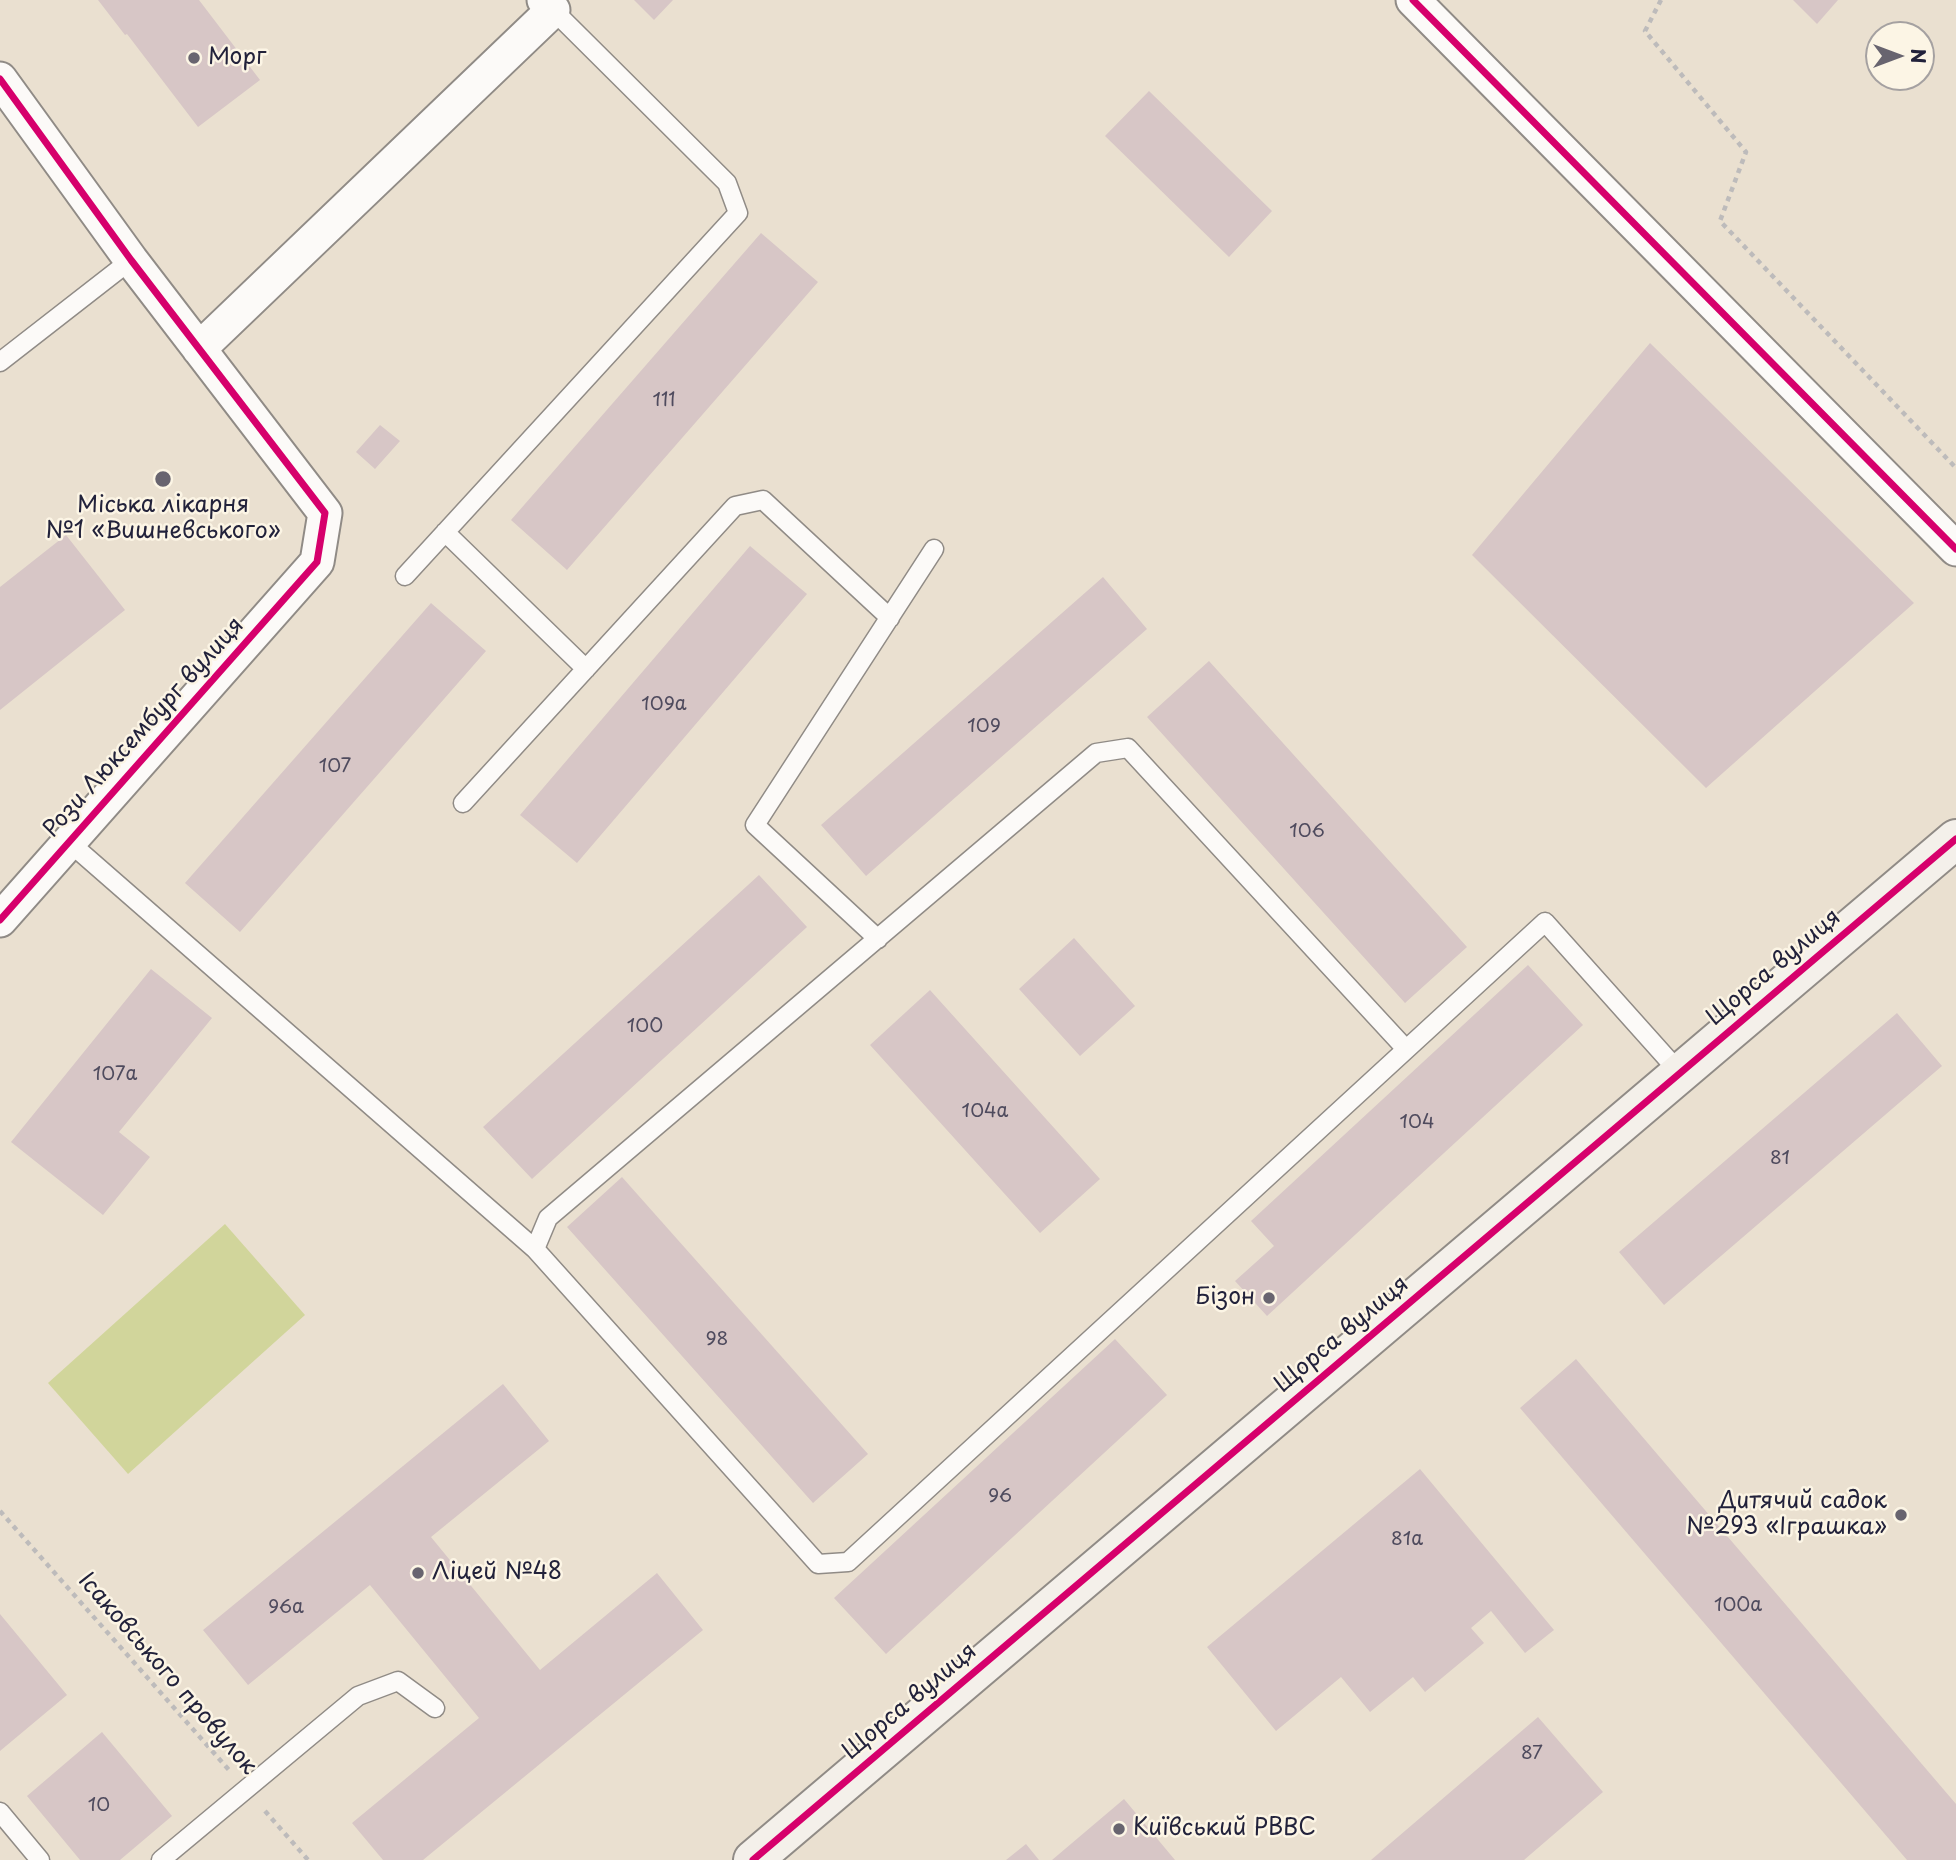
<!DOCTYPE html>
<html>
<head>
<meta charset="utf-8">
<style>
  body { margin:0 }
  #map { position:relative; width:1956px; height:1860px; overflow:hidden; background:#eae0d0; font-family:"Playpen Sans",sans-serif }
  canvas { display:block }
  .north { position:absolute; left:1865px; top:21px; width:70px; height:70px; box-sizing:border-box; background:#fcf5e5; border:2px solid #a5a1a1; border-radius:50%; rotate:90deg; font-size:19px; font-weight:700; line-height:28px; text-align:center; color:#22223b }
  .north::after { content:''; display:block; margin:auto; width:24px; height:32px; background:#68646f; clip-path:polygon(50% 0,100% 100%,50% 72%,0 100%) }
</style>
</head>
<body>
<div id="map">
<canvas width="1956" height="1860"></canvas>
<div class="north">N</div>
</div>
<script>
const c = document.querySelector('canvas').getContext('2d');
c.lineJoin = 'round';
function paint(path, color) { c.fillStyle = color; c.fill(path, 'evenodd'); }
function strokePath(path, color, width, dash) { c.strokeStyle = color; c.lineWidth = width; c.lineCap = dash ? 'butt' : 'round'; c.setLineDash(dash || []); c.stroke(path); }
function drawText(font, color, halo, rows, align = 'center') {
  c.font = font + ' "Playpen Sans",sans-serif'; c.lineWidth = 5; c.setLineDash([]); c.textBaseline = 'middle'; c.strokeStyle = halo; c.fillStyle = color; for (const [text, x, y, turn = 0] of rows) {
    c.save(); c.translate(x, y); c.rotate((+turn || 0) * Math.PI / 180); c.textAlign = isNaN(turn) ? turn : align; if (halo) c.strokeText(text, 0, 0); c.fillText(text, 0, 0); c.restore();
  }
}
paint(new Path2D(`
  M225,1224L305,1315L128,1474L48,1383Z`), '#d1d59b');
paint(new Path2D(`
  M98,0H199L260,80L198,127L127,34L125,35Z
  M634,0H673L654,20Z
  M1793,0H1838L1817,24Z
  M1149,91L1272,211L1229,257L1105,136Z
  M761,233L818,282L567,570L511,520Z
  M1650,343L1914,603L1706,788L1472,555Z
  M380,425L400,441L375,469L356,452Z
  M66,535L125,610L0,710V587Z
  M750,546L807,594L577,863L520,815Z
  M1103,577L1147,629L866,876L821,825Z
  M431,603L486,651L240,932L185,883Z
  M1209,661L1467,947L1405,1003L1147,717Z
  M759,875L807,927L532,1179L483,1127Z
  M1074,938L1135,1006L1080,1056L1019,989Z
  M1528,965L1583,1025L1267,1316L1235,1281L1274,1246L1251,1221Z
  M151,969L212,1018L119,1132L150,1157L103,1215L11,1142Z
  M930,990L1100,1179L1040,1233L870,1045Z
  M1897,1013L1942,1066L1664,1305L1619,1252Z
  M622,1177L868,1454L813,1503L567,1227Z
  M1115,1339L1167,1395L886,1654L834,1598Z
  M1576,1359L1956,1804V1860H1907L1520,1408Z
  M503,1384L549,1441L431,1537L540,1670L657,1573L703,1630L423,1860H383L352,1823L479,1718L370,1585L248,1685L203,1630Z
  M1420,1469L1554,1630L1525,1653L1491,1611L1471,1628L1484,1643L1425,1692L1413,1677L1370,1712L1341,1677L1276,1731L1207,1647Z
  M0,1614L67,1695L0,1751Z
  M1538,1717L1603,1792L1524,1860H1371Z
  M102,1732L172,1816L120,1860H80L27,1796Z
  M1124,1799L1175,1860H1052Z
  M1026,1844L1039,1860H1006Z`), '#d7c6c6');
const lane = new Path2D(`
  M0,362L131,260
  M445,532L586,669
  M405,576L738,213L727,183L553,10
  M463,803L735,506L763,500L890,618
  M69,842L535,1249
  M878,939L755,825L934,549
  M1405,1048L1128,748L1096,753L548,1218L535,1249L818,1564L848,1562L1545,922L1680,1073
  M0,1812L40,1860
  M161,1860L358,1696L398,1681L435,1708`);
const street = new Path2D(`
  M1413,0L1956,549
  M0,79L131,260L325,513L317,562L0,920
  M199,349L553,10L544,0`);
const secondary = new Path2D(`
  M753,1860L1956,839`);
strokePath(lane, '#908b86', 21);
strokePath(street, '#908b86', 37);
strokePath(secondary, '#908b86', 42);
strokePath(new Path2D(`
  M1661,0L1645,31L1746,152L1720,221L1956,468
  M0,1511L229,1770
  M265,1811L308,1860`), '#bdbbbb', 4.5, [5, 5]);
strokePath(lane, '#fcfaf8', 18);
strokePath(street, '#fcfaf8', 33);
strokePath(secondary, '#f4f0ea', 38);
strokePath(new Path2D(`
  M1413,0L1956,549
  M0,79L131,260L325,513L317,562L0,920
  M753,1860L1956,839`), '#d6006c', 7);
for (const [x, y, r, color] of [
  [194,58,7,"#68646f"],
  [163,479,9,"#68646f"],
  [1269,1298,7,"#68646f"],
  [1901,1515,7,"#68646f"],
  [418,1573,7,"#68646f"],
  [1119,1829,7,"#68646f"]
]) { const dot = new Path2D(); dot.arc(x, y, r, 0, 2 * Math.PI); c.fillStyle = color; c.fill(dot); strokePath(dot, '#fcf5e5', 2.5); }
drawText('19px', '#4f4b5e', null, [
  ["111",664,401],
  ["109а",664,705],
  ["109",984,727],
  ["107",335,767],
  ["106",1307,832],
  ["100",645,1027],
  ["107а",115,1075],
  ["104а",985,1112],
  ["104",1417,1123],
  ["81",1780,1159],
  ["98",717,1340],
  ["96",1000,1497],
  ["81а",1407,1540],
  ["100а",1738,1606],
  ["96а",286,1608],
  ["87",1532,1754],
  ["10",99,1806]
]);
drawText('23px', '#22223b', '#fcf5e5', [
  ["Морг",208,58],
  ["Міська лікарня",163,506,"center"],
  ["№1 «Вишневського»",163,532,"center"],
  ["Бізон",1255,1298,"right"],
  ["Дитячий садок",1887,1502,"right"],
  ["№293 «Іграшка»",1887,1528,"right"],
  ["Ліцей №48",432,1573],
  ["Київський РВВС",1133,1829]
], 'left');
drawText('23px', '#22223b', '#fcf5e5', [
  ["Рози Люксембург вулиця",144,728,-48],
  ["Щорса вулиця",1774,968,-40],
  ["Щорса вулиця",1342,1335,-40],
  ["Ісаковського провулок",167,1674,49],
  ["Щорса вулиця",910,1702,-40]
]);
</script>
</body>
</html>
